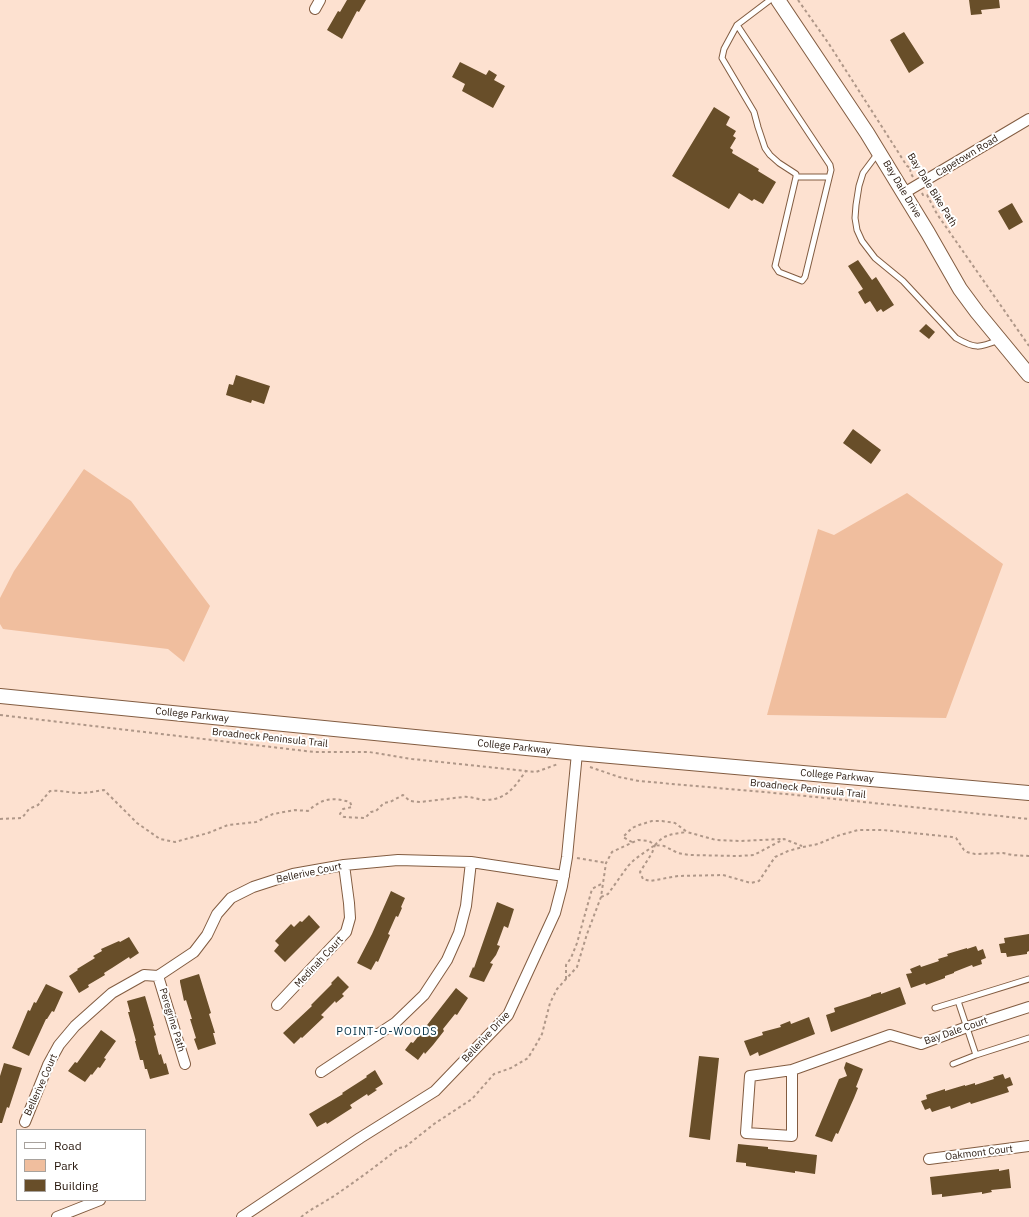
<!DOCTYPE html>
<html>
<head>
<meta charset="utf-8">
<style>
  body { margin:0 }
  #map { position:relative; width:1029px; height:1217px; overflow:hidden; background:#fde1d0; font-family:"IBM Plex Sans",sans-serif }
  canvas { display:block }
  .legend { position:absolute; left:16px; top:1129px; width:130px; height:72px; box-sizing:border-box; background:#fff; border:1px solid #a8a29d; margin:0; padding:5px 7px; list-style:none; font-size:12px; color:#26160b }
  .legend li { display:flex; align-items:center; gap:8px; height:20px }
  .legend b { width:20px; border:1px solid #a8a29d }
</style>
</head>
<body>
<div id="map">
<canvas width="1029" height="1217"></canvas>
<ul class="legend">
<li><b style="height:5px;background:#fff"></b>Road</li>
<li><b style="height:11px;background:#f0be9e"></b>Park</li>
<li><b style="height:11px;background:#684e29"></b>Building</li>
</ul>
</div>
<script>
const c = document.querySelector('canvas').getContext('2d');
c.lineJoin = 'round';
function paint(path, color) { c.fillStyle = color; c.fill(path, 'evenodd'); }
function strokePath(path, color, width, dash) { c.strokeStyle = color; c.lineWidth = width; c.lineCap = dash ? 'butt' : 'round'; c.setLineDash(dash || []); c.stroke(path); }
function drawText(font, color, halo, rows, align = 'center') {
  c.font = font + ' "IBM Plex Sans",sans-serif'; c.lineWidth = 4; c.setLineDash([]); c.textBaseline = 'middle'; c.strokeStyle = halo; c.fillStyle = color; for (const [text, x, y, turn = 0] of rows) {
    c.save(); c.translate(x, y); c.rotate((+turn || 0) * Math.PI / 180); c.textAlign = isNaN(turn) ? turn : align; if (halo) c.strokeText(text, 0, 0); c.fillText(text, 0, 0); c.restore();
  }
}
paint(new Path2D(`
  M84,469L131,501L210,606L184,662L168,649L3,629L0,624V598L14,571Z
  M907,493L1003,564L946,718L767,715L818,529L834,535Z`), '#f0be9e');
paint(new Path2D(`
  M347,0H366L359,12L357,11L342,39L327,30L338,11L340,12Z
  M969,0H999L1000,8L981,10L982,14L971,15Z
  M904,32L924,63L909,73L890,40Z
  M460,62L486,75L489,70L497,75L494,80L505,86L493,108L462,91L465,84L452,77Z
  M714,107L730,117L726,125L736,131L733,136L736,138L730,148L733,150L732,153L759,169L758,171L776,182L763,204L754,199L752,201L739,193L729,209L672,176Z
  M1012,203L1023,222L1009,230L998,211Z
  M858,260L872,280L876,277L894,305L883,312L881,309L877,312L870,301L865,304L858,292L863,289L848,266Z
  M926,324L935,332L929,339L919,331Z
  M236,375L270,386L264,404L252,400L251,403L226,395L229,384L233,385Z
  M853,429L881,450L871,464L843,443Z
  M391,891L405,898L401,907L402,908L398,917L396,916L388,934L390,935L378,962L376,961L371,970L357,963L372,934Z
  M497,902L514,909L508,928L504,926L497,945L500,946L496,955L490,963L493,964L484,982L469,977L473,967L474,968Z
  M309,915L320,927L285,962L274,951L279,945L275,941L291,924L294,927L300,921L302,922Z
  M1029,934V951L1027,952V954L1007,957L1006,953H1001L999,944L1005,943L1004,938Z
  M129,937L139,953L130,959L129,957L112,968L104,973L105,975L88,985L89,987L79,993L69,976L78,970L77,969L95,958L93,956L102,951L101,949L119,941L120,942Z
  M976,946L978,951L983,949L986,958L981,960L982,964L973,967L972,965L954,972V973L945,976V978L926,985L925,983L911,988L906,974L912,973L910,969L920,965L921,967L939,961L938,959L948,956L947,954L967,948V949Z
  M199,974L211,1013L209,1014L215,1033H213L216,1044L198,1050L194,1039L196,1038L190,1019H192L186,1000L184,1001L180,982V980Z
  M338,976L349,987L342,994L344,996L336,1003L335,1001L321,1015L324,1017L302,1038L301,1037L294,1044L283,1033L312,1006L311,1005L332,984L331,983Z
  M46,984L63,992L54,1012L52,1011L47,1019H46L29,1056L12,1048L28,1010L30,1011L34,1002L36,1003Z
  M900,987L906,1004L831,1032L826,1015L835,1012L834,1008L871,996V995L881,992V994Z
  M456,988L468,998L457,1015L455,1014L443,1029L444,1031L433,1045L425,1054L424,1052L418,1060L405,1050L411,1042L413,1043Z
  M145,996L154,1026H153L156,1035L154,1036L159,1055L161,1054L164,1064L166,1063L169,1074L150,1079L147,1069H145L143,1060H140L135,1041H136L128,1012H130L127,1001Z
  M809,1017L815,1034L759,1056L758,1052L750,1056L744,1041L763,1035L762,1032L781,1027L780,1025L790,1021L791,1024Z
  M101,1030L116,1041L104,1058L106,1059L100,1068L98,1067L92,1075L91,1074L85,1082L68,1071L75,1062L77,1063Z
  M699,1056L719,1058L710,1140L689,1137Z
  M846,1062L863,1069L856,1087L858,1088L854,1098L838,1134L836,1133L832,1142L815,1136L839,1079L847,1076L844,1068Z
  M4,1063L22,1068L9,1108L7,1107L2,1123H0V1076Z
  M375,1070L383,1084L375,1089L377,1090L368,1096L367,1094L350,1105L352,1108L327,1124L326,1122L317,1127L309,1114L343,1094L342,1093L367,1077L366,1076Z
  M1003,1074L1005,1079L1010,1077L1013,1085L1007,1087L1009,1092L971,1104L970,1102L951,1109L950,1106L932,1112L930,1108L925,1110L921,1101L927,1099L926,1095L945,1089V1091L965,1085V1086L975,1083V1085L994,1079L993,1077Z
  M738,1144L768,1147V1149L817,1155L815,1174L795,1171V1173L746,1166V1163L736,1162Z
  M999,1169V1171L1009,1169L1011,1188L991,1190L992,1192L982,1194V1192L942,1197V1194L932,1195L930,1177Z`), '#684e29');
const lane = new Path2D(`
  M737,25L830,165L831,170L805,277L802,281L779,272L775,266L796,177V174L779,163L770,155L765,148L758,127L754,112L722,58L724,49L737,25L770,0
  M878,153L863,173L859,186L856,205L855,218L857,230L862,241L875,258L903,281L956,338C975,349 979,348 999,340
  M796,177H829
  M1029,979L958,1001L976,1055L1029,1038
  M935,1008L958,1001
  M953,1064L976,1055`);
const street = new Path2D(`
  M315,9L320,0
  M904,193L1029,119
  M158,976L185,1064
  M277,1005L346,932L350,918L349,903L344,865
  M792,1070V1136L746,1133L750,1076L792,1070L890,1035L921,1044L967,1027L1029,1007
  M321,1072L395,1023L424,995L447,960L459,933L466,906L471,862
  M25,1122L48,1065L59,1045L75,1026L112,993L144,975L158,976L194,952L207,935L217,914L231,898L253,887L293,874L344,865L398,860L471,862L564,876
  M929,1159L1029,1146
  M57,1217L100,1200
  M242,1217L360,1138L435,1091L508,1015L555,913L562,886L567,857L577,753`);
const secondary = new Path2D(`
  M778,0L867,133L928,233L960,289L977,312L1029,375
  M0,696L577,753L1029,793`);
strokePath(lane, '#825c41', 7);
strokePath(street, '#825c41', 12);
strokePath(secondary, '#825c41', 16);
strokePath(new Path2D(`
  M798,0L829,44L907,166L911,168L910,172L913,177
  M922,193L923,195H927L937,214L1029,346
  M0,715L314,752H369L412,759L526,771L536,772L558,764
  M590,767L619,777L639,781L786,794L1029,819
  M0,819L22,818L29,809L38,805L50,791C61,790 70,793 80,793C88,793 96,791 104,790L137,823L160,839L175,842L208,833L228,825L256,822L273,814L295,810L308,811C323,798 331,797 350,802L352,807L343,809L340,814L344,817L365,818L371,812L376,811L384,803L390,802L403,795L410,801L420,802L463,797C471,796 478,800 486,800C508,799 514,787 526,771
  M632,842L623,837L632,828L639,825L652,821H662L675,823L687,832L716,840L740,841L782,839
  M655,845C664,834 673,834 687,832
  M577,858L606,863
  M601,897L608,894L628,866L635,859L655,845L664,846L678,853L689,855L738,856L754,855L784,839L802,846
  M566,979V965L571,958L577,943L592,889L603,883
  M301,1217C311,1209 323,1203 334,1196C356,1181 378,1165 399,1148L405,1147L434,1124L472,1099L494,1074L511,1068L528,1058L537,1043L542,1034L550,1003L557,989L577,967L587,934L601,897L606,863L612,852L638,840L649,841L655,845L652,853L640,872L643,879L650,881L678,876L723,875L751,883L759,881L775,857L788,851L803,847L818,844L837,836L858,830H883L952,837L956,838L964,850L967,852L975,854L1003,853L1012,855L1029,856`), '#af9788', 2, [3, 3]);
strokePath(lane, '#fff', 5);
strokePath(street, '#fff', 10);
strokePath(secondary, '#fff', 14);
drawText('10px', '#26160b', '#fff', [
  ["Capetown Road",967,156,-31],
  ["Bay Dale Drive",902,189,59],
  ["Bay Dale Bike Path",932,190,58],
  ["College Parkway",192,715,6],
  ["Broadneck Peninsula Trail",270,738,6],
  ["College Parkway",514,747,6],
  ["College Parkway",837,776,5],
  ["Broadneck Peninsula Trail",808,789,6],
  ["Bellerive Court",309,873,-12],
  ["Medinah Court",319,962,-47],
  ["Peregrine Path",172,1020,73],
  ["Bay Dale Court",956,1031,-19],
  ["Bellerive Drive",486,1037,-47],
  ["Bellerive Court",41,1085,-66],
  ["Oakmont Court",979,1153,-7]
]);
c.letterSpacing = '1px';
drawText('11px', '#002d42', '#fff', [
  ["POINT-O-WOODS",387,1032]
]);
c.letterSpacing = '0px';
</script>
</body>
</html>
